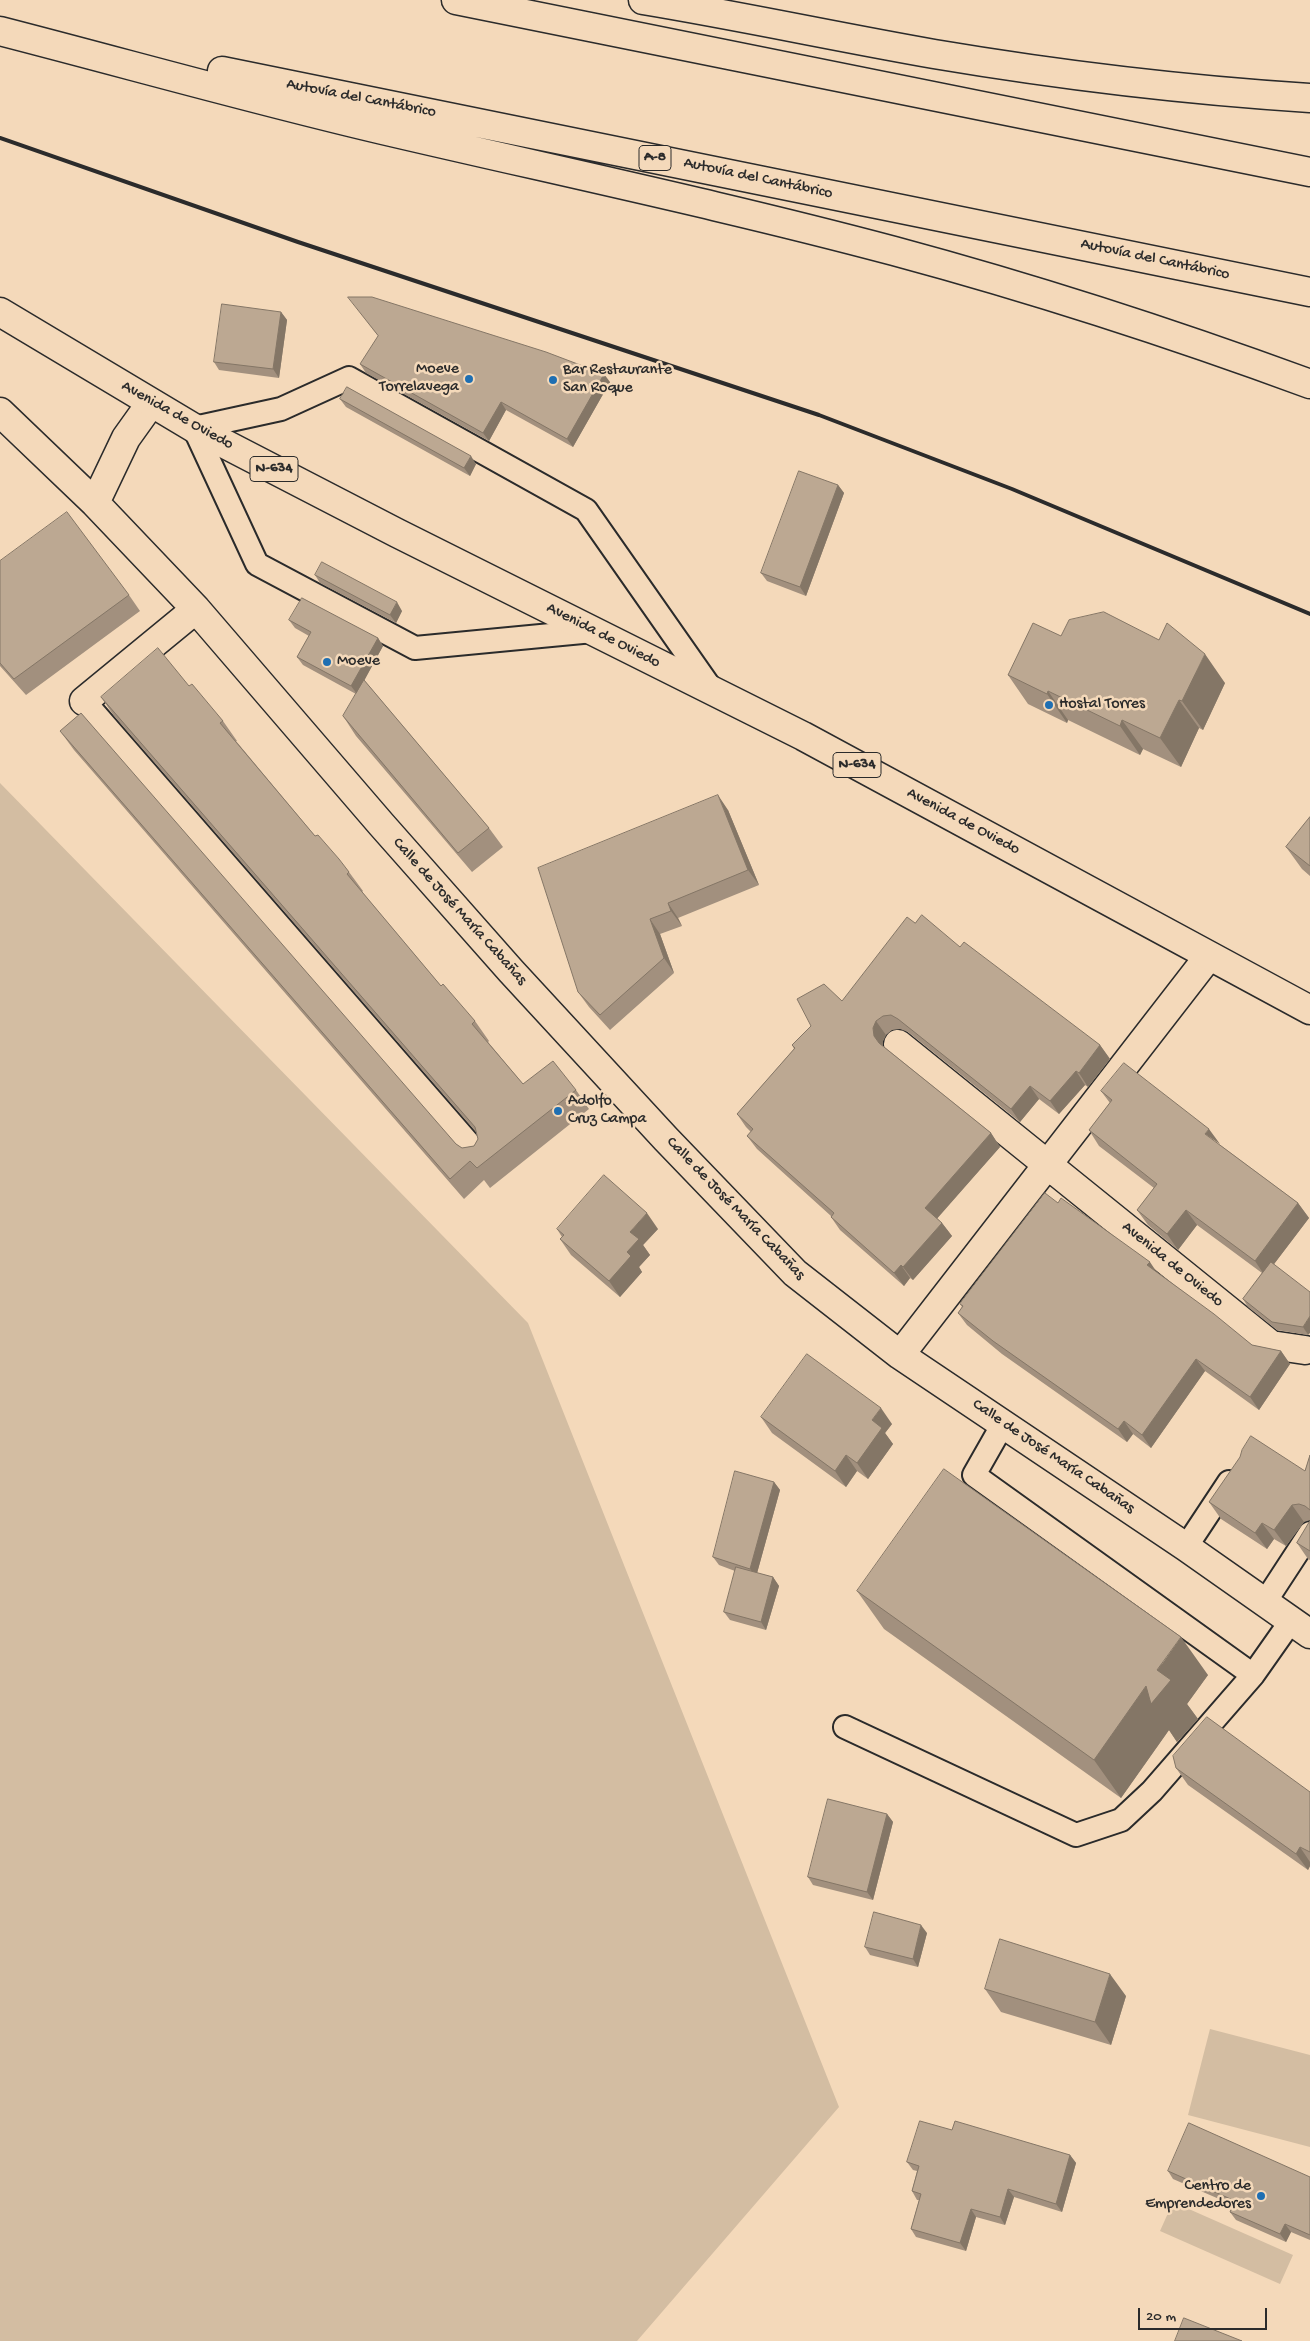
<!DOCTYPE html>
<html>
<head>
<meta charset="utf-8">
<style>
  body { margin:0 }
  #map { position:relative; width:1310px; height:2341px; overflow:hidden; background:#f4d9ba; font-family:"Gochi Hand",sans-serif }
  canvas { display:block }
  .scale { position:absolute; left:1138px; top:2308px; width:129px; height:22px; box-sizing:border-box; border:2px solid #2b2b2b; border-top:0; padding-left:6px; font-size:15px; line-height:18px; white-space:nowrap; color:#2b2b2b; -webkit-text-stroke:4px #f4d9ba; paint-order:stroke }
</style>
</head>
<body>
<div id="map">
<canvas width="1310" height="2341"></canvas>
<div class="scale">20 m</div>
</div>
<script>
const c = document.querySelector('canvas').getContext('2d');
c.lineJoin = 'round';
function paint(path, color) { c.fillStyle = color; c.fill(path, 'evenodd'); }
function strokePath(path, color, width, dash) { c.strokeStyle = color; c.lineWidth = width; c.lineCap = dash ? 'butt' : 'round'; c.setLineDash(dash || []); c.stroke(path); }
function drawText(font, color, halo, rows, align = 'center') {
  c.font = font + ' "Gochi Hand",sans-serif'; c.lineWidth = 5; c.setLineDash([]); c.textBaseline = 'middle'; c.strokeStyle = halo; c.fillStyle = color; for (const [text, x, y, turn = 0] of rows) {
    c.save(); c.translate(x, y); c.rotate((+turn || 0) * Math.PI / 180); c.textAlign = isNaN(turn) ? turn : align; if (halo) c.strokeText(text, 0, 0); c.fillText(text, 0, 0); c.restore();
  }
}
paint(new Path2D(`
  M0,783L528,1323L839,2107L637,2341H0Z
  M1210,2029L1310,2055V2147L1188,2115Z
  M1173,2202L1293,2255L1280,2284L1160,2231Z`), '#d3bda2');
const lane = new Path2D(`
  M593,631L415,648L257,564L194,428L281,409L349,378L586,510L712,690
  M84,701L479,1155
  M1003,1424L974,1475L1253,1675
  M1186,1547L1229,1482
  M1265,1602L1310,1533
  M845,1727L1076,1835L1121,1820L1152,1791L1253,1675L1291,1621`);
const street = new Path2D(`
  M0,412L95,503L196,609L381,824L511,971L666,1139L795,1273L900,1355L1186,1547L1310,1634
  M95,503L126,438L151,403
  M84,701L196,609
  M898,1044L1271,1345L1305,1350
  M900,1355L1209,956`);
const highway = new Path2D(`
  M456,0L1310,172
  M643,0C740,16 837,37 934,54C1059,75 1184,90 1310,98
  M0,31C128,64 255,100 383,130C554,170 725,206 894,251C1035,289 1174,334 1310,384
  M222,71L1310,292
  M0,312L194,428L397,533L803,736L1310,1010`);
strokePath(lane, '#2b2b2b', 26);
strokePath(street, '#2b2b2b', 31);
strokePath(highway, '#2b2b2b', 31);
strokePath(lane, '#f4d9ba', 22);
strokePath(street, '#f4d9ba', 28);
strokePath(highway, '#f4d9ba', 28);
strokePath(new Path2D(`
  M0,138L298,242L819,415L1012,489L1310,614`), '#2b2b2b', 4);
paint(new Path2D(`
  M281,312L287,320L279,378L219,370L214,362Z
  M360,364L610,382L573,447L506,410L489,441L366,373Z
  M340,399L476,464L470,476L346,407Z
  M838,485L844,493L806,596L767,581L761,573Z
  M0,561L129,595L140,611L26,695L0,666Z
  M315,575L402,611L396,623L320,583Z
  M289,620L378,638L383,646L364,680L489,828L503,847L472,872L356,736L343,716L356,694L303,665L297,657L309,636L295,628Z
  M1061,636L1225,683L1203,730L1199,728L1181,767L1143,749L1140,755L1068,720L1067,723L1028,704L1008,675Z
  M189,686L223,721L237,741H236L315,836L349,872L363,891L362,892L441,986L475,1021L489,1041L488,1042L523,1084L576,1090L589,1109L490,1188L484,1180L464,1199L74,750L60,731L456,1144L462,1148L474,1146L478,1139L476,1132L114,716L101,697Z
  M728,810L759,885L678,918L682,926L660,934L674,973L610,1030L589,1007L578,992Z
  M1310,817V876L1302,869L1286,847Z
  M915,923L960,947L1100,1045L1110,1059L1088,1087L1085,1085L1059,1114L1039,1099L1020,1122L908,1032L900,1029L892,1030L886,1035L883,1041V1046L991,1133L1000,1147L937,1218L942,1223L952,1236L913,1280L910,1278L904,1286L840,1230L831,1217V1216L757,1149L747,1136L751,1132L746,1127L737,1114L794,1049L792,1045L842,1001Z
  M1101,1091L1220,1145L1298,1203L1309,1218L1274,1264L1308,1335L1277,1330L1248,1307L1243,1299L1262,1273L1197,1225L1178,1250L1148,1225L1137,1210L1154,1188L1099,1146L1089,1130L1110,1103Z
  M1058,1203L1158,1273L1252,1345L1281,1351L1290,1364L1259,1410L1205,1371L1151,1448L1133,1434L1127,1442L1002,1354L967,1325L958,1313L962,1307L960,1304Z
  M557,1229H658L643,1245L650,1255L639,1267L642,1272L620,1297L571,1255L560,1239L562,1237Z
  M761,1417L892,1424L885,1433L893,1444L868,1479L857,1471L846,1487L772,1433Z
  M1310,1455V1520L1304,1522L1286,1546L1274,1539L1267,1549L1221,1519L1209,1502L1305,1471Z
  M774,1482L780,1490L757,1573L773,1577L779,1586L766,1630L730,1620L724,1612L735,1571L719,1565L713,1557Z
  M1310,1521V1560L1308,1559L1297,1543Z
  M857,1591L1208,1675L1187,1704L1198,1719L1177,1742L1169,1730L1121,1798L884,1629Z
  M1176,1768L1310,1792V1866L1308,1870L1188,1785Z
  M887,1814L893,1822L873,1900L813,1885L808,1877Z
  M927,1933L918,1967L870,1955L865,1947Z
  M985,1989L1126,1996L1111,2045L1001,2012Z
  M952,2130L1070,2155L1076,2163L1062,2212L1014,2197L1005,2225L976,2217L966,2251L916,2237L911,2229L919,2200H917L912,2191L917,2171L913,2170L907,2162Z
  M1168,2171L1310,2177V2240L1291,2232L1286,2242L1236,2220L1230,2212L1233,2205L1173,2179Z`), '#a2907e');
paint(new Path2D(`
  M281,312L287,320L279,378L273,369Z
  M604,374L610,382L573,447L567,439Z
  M501,402L506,410L489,441L483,433Z
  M471,456L476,464L470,476L464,468Z
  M838,485L844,493L806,596L800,587Z
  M397,602L402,611L396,623L390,615Z
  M378,638L383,646L357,694L351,686Z
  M1205,654L1225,683L1203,730L1182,701Z
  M1048,691L1068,720L1067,723L1047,694Z
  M1179,700L1199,728L1181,767L1160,738Z
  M1122,720L1143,749L1140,755L1120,726Z
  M718,795L728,810L759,885L748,870Z
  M668,903L678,918L682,926L671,911Z
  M650,919L660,934L674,973L664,958Z
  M876,1021L886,1035L883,1041V1049L874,1036L873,1028Z
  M1100,1045L1110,1059L1088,1087L1079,1073Z
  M1076,1071L1085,1085L1059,1114L1050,1101Z
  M1030,1086L1039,1099L1020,1122L1011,1109Z
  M1209,1129L1220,1144L1205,1134Z
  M991,1133L1000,1147L935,1221L925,1208Z
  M1298,1203L1309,1218L1265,1276L1255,1261Z
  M1186,1210L1197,1225L1178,1250L1167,1234Z
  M647,1213L658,1229L643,1245L650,1255L639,1267L642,1272L620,1297L609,1281L630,1232Z
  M942,1223L952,1236L913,1280L903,1267Z
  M1150,1262L1158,1274L1147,1265Z
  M901,1265L910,1278L904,1286L894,1273Z
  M1310,1316V1333L1308,1335L1303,1327Z
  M1281,1351L1290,1364L1259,1410L1250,1397Z
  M1196,1359L1205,1371L1151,1448L1142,1435Z
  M881,1408L892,1424L885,1433L893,1444L868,1479L857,1463L872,1420Z
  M1124,1421L1133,1434L1127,1442L1118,1429Z
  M846,1455L857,1471L846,1487L835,1471Z
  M774,1482L780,1490L756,1577L750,1569Z
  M1292,1505L1304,1522L1286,1546L1274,1530Z
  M1262,1523L1274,1539L1267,1549L1255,1533Z
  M773,1577L779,1586L766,1630L761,1622Z
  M1181,1637L1208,1675L1187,1704L1198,1719L1177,1742L1169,1730L1121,1798L1094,1760Z
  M887,1814L893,1822L873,1900L867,1892Z
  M1300,1847L1310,1862V1866L1308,1870L1296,1854Z
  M921,1925L927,1933L918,1967L913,1959Z
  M1110,1974L1126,1996L1111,2045L1095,2022Z
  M1070,2155L1076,2163L1062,2212L1056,2204Z
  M1008,2189L1014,2197L1005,2225L1000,2217Z
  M971,2209L976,2217L966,2251L960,2243Z
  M1285,2224L1291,2232L1286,2242L1280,2234Z`), '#847666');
const building = new Path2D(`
  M348,297H372L546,352L604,374L567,439L501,402L483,433L360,364L378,336Z
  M222,304L281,312L273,369L214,362Z
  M347,387L471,456L464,468L340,399Z
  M799,471L838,485L800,587L761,573Z
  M67,512L129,595L14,679L0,663V561Z
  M322,562L397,602L390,615L315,575Z
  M302,598L378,638L351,686L297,657L311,632L289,620Z
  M1104,612L1159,640L1167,623L1205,654L1182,701L1179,700L1160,738L1122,720L1120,726L1048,691L1047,694L1008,675L1033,623L1061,636L1069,620Z
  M158,648L189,686L192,684L223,721L220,723L315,836L318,835L339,859L349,872L347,874L441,986L443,984L475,1021L472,1024L523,1084L553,1061L576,1090L477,1168L470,1161L450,1179L60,731L81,713L456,1144L462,1148L474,1146L478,1139L475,1127L101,697Z
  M364,680L489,828L458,853L343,716Z
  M718,795L748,870L668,903L671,911L650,919L664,958L600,1015L578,992L538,868Z
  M1310,817V866L1286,847Z
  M922,915L960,947L964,942L1100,1045L1079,1073L1076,1071L1050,1101L1030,1086L1011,1109L898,1019L891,1015L883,1016L876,1021L873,1028L874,1036L879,1043L991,1133L925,1208L942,1223L903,1267L901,1265L894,1273L831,1217L834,1213L747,1136L753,1129L737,1114L795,1048L792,1045L811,1026L797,999L824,984L842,1001L907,917L915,923Z
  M1124,1063L1209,1129L1205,1134L1298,1203L1255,1261L1186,1210L1167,1234L1137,1210L1157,1184L1089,1130L1112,1100L1101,1091Z
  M604,1175L647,1213L630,1232L639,1239L627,1252L631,1256L609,1281L560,1239L564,1235L557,1229Z
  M1045,1193L1058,1203L1061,1198L1150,1262L1147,1265L1214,1314L1252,1345L1281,1351L1250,1397L1196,1359L1142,1435L1124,1421L1118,1429L993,1341L958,1313L963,1306L960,1304Z
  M1271,1262L1310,1292V1316L1303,1327L1272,1322L1243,1299Z
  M807,1354L881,1408L872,1420L882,1428L857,1463L846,1455L835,1471L761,1417Z
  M1251,1436L1305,1471L1310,1455V1510L1305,1506L1299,1504L1292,1505L1274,1530L1262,1523L1255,1533L1209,1502L1240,1457L1242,1450Z
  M944,1469L1181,1637L1157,1670L1171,1680L1151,1704L1146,1686L1094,1760L857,1591Z
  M735,1471L774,1482L750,1569L713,1557Z
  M1310,1521V1551L1297,1543Z
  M736,1567L773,1577L761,1622L724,1612Z
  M1207,1717L1310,1792V1852L1300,1847L1296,1854L1176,1768L1173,1756Z
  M828,1799L887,1814L867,1892L808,1877Z
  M874,1912L921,1925L913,1959L865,1947Z
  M1000,1939L1110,1974L1095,2022L985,1989Z
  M920,2121L952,2130L955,2121L1070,2155L1056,2204L1008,2189L1000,2217L971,2209L960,2243L911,2229L921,2194L912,2191L919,2166L907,2162Z
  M1189,2123L1310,2177V2235L1285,2224L1280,2234L1230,2212L1235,2201L1168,2171Z
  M1184,2318L1242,2341H1175Z`);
paint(building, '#bca892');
strokePath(building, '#847666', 1);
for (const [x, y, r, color] of [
  [469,379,5,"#1f6fb2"],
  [553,380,5,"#1f6fb2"],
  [327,662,5,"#1f6fb2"],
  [1049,705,5,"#1f6fb2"],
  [558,1111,5,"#1f6fb2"],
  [1261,2196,5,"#1f6fb2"]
]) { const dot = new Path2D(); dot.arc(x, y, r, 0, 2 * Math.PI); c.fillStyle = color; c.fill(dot); strokePath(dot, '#f4d9ba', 2); }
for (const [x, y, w] of [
  [655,158,32],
  [274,469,48],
  [857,765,48]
]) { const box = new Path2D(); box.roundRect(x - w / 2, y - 12.5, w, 25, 4); c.fillStyle = '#f4d9ba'; c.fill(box); strokePath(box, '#2b2b2b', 1); }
drawText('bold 15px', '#2b2b2b', null, [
  ["A-8",655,158],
  ["N-634",274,469],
  ["N-634",857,765]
]);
drawText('16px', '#2b2b2b', '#f4d9ba', [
  ["Autovía del Cantábrico",361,99,11],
  ["Autovía del Cantábrico",758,179,12],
  ["Autovía del Cantábrico",1155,260,12],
  ["Avenida de Oviedo",177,416,29],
  ["Avenida de Oviedo",603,636,27],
  ["Avenida de Oviedo",963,822,28],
  ["Calle de José María Cabañas",459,912,48],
  ["Calle de José María Cabañas",735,1209,46],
  ["Avenida de Oviedo",1172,1265,39],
  ["Calle de José María Cabañas",1053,1457,34]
]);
drawText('16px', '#2b2b2b', '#f4d9ba', [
  ["Moeve",459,370,"right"],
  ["Torrelavega",459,388,"right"],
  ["Bar Restaurante",563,371],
  ["San Roque",563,389],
  ["Moeve",337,662],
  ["Hostal Torres",1059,705],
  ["Adolfo",568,1102],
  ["Cruz Campa",568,1120],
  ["Centro de",1251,2187,"right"],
  ["Emprendedores",1251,2205,"right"]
], 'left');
</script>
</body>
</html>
